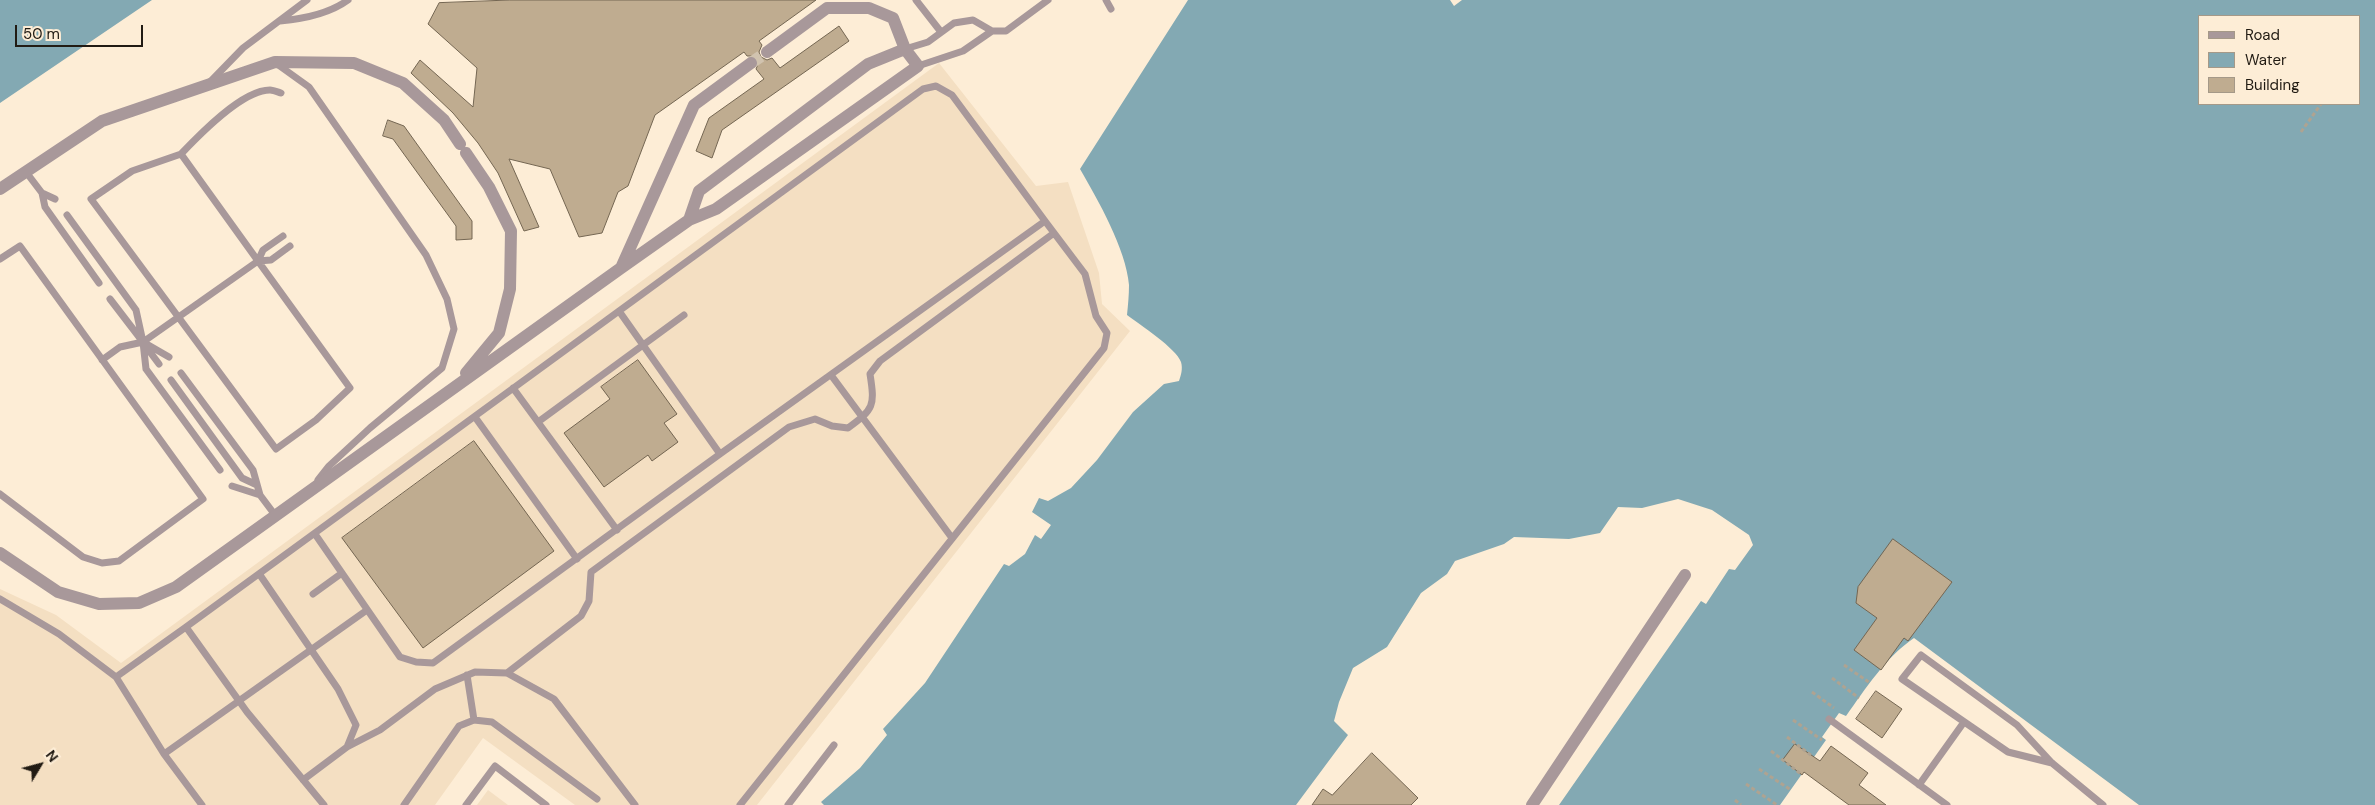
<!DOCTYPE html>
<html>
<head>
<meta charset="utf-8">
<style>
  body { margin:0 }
  #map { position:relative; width:2375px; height:805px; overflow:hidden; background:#fdedd6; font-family:"DM Sans",sans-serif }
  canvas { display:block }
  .legend { position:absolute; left:2198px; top:15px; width:162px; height:90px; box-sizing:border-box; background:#fdedd6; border:1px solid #a59988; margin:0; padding:6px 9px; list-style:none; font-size:15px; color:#211b13 }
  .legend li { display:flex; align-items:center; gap:10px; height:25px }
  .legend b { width:25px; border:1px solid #a59988 }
  .north { position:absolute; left:15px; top:740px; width:50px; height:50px; -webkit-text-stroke:4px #fdedd6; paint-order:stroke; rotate:53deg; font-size:14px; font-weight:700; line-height:20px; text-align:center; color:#211b13 }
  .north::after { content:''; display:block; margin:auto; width:18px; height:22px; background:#211b13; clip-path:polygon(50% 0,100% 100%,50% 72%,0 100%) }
  .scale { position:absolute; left:15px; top:25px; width:128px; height:22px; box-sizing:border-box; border:2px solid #211b13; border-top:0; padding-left:6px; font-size:15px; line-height:18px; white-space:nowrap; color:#211b13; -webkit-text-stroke:4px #fdedd6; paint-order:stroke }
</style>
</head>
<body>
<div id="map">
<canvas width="2375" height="805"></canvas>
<ul class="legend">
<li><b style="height:6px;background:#a8989a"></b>Road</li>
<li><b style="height:14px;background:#83a9b3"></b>Water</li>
<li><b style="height:14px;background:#bfac90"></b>Building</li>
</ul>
<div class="north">N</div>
<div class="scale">50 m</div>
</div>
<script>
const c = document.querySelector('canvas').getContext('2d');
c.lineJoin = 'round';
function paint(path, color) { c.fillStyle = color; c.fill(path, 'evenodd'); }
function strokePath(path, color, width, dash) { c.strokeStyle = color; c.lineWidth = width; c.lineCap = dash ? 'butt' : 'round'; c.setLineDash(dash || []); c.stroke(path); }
paint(new Path2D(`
  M939,63L1036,186L1068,182L1099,273L1102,304L1130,331L757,805H575L483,738L435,805H0V589L56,615L121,663Z
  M488,790L508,805H477Z`), '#f4dfc2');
paint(new Path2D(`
  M0,0H152L0,103Z
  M1188,0H1450L1454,6L1462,0H2375V805H2139L1914,638C1886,657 1866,688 1846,716L1839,713L1822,737L1826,740L1780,805H1559L1701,601L1706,604L1729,569L1735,570L1753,545L1749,535L1712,510L1678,499L1642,508L1618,507L1600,533L1569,539L1514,537L1504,544L1455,561L1447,574L1421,593L1387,647L1353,668L1339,702L1334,721L1348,735L1296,805H824L821,802L860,768L887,735L883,729L925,683L1004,564L1009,566L1025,554L1035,535L1041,539L1051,525L1032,512L1039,498L1048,501L1071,488L1097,460L1133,412L1164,384L1179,381C1181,375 1183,369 1181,362C1176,348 1140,325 1127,315C1128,305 1129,295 1129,285C1126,249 1098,200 1080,169ZM2199,16H2359V104H2199Z`), '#83a9b3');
const building = new Path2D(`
  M510,0H816L759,41L762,45L759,52L761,57L767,60L772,58L780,68L839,26L849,41L722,130L712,158L696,151L709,118L764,79L756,69L759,62L755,56H747L744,52L655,115L628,186L618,192L602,233L579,237L550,169L509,159L539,227L524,231L498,173L478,143L453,113L411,73L420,60L473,107L477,68L428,24L439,3Z
  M388,120L404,126L472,221V239L456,240V226L393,139L383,136Z
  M638,360L677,414L664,423L678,442L652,461L648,455L604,487L564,433L610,399L601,387Z
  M474,441L554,551L423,648L342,538Z
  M1893,539L1952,582L1908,641L1904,638L1881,670L1854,650L1877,618L1856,603L1858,587Z
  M1876,691L1902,709L1882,738L1856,719Z
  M1795,744L1820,761L1831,746L1868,773L1859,785L1886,805H1849L1804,772L1802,775L1783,760Z
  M1372,753L1418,798L1411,805H1312L1323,789L1332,795Z`);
paint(building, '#bfac90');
strokePath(building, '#746652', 1);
strokePath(new Path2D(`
  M751,63L767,52`), '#d1c3af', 12, [12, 6]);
strokePath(new Path2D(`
  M2301,132L2321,104
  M1844,665L1870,683
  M1832,678L1859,698
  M1812,692L1834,708
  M1793,720L1822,740
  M1787,737L1812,756
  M1771,751L1801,774
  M1759,769L1791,790
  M1746,784L1777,805
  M1735,800L1741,805`), '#afa391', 3, [4, 2.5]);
strokePath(new Path2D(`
  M916,0L941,32
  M1106,0L1111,9
  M280,21C303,19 329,14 348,0
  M905,49L928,42L954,23L973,20L992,31
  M277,64L309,87L426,255L447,299L454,329L442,368L370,428L329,466L318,480
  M918,66L963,51L992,31H1006L1048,0
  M210,82L243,48L307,0
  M181,154C199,135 242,90 270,90C273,90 278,92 281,93
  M26,172L42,193L45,207L99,283
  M42,193L55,199
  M67,215L136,310L143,342L110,299
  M0,259L20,246L203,499L119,561L102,563L83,557L0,494
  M258,261L263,250L283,236
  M258,261L271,260L290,246
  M619,311L923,89L936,86L952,95L1045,221L720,454
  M144,344L159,364
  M169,357L143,342L146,369L220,470
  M102,360L120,347L143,342L258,261L181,154L132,171L91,199L276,449L316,420L350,388L258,261
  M181,373L253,470L260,495L232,486
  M831,375L952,538
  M171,380L242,478L257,485
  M513,388L617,530
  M475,417L577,559
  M538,422L684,315
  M260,495L275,515
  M315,534L400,657L416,662L433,663L720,454L619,311L186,627L247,712L324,805
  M260,575L338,689L356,725L347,747L303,780
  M313,594L342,573
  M0,599L59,634L116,677
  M186,627L116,677L164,754L202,805
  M507,673L581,616L589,601L591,572L789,427L815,419L832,426L848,428C874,409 875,406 870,374L880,361L1054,233
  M467,675L474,720
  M1829,719L1947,805
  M347,747L380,730L435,689L475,672L507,673L554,699L635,805
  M164,754L367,610
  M2052,763L2008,752L1902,679L1921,655L2017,725L2052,763L2103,805
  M1919,785L1964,722
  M404,805L459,726L474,720L492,722L597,799
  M466,805L495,766L546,805
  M740,805L1104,348L1107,333L1096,316L1085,274L1045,221
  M788,805L834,745`), '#a8989a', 7);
strokePath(new Path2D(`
  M0,189L102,121L275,62L354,63L403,83L444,120L460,144
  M689,220L699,191L868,64L905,49
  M621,268L694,105L751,63
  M466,373L499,333L510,289L511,231L489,187L466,153
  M0,553L58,592L99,604L139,603L176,587L621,268L689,220L716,209L918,66L905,49L893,18L869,8H827L767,52
  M1532,805L1685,575`), '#a8989a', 12);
</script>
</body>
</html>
